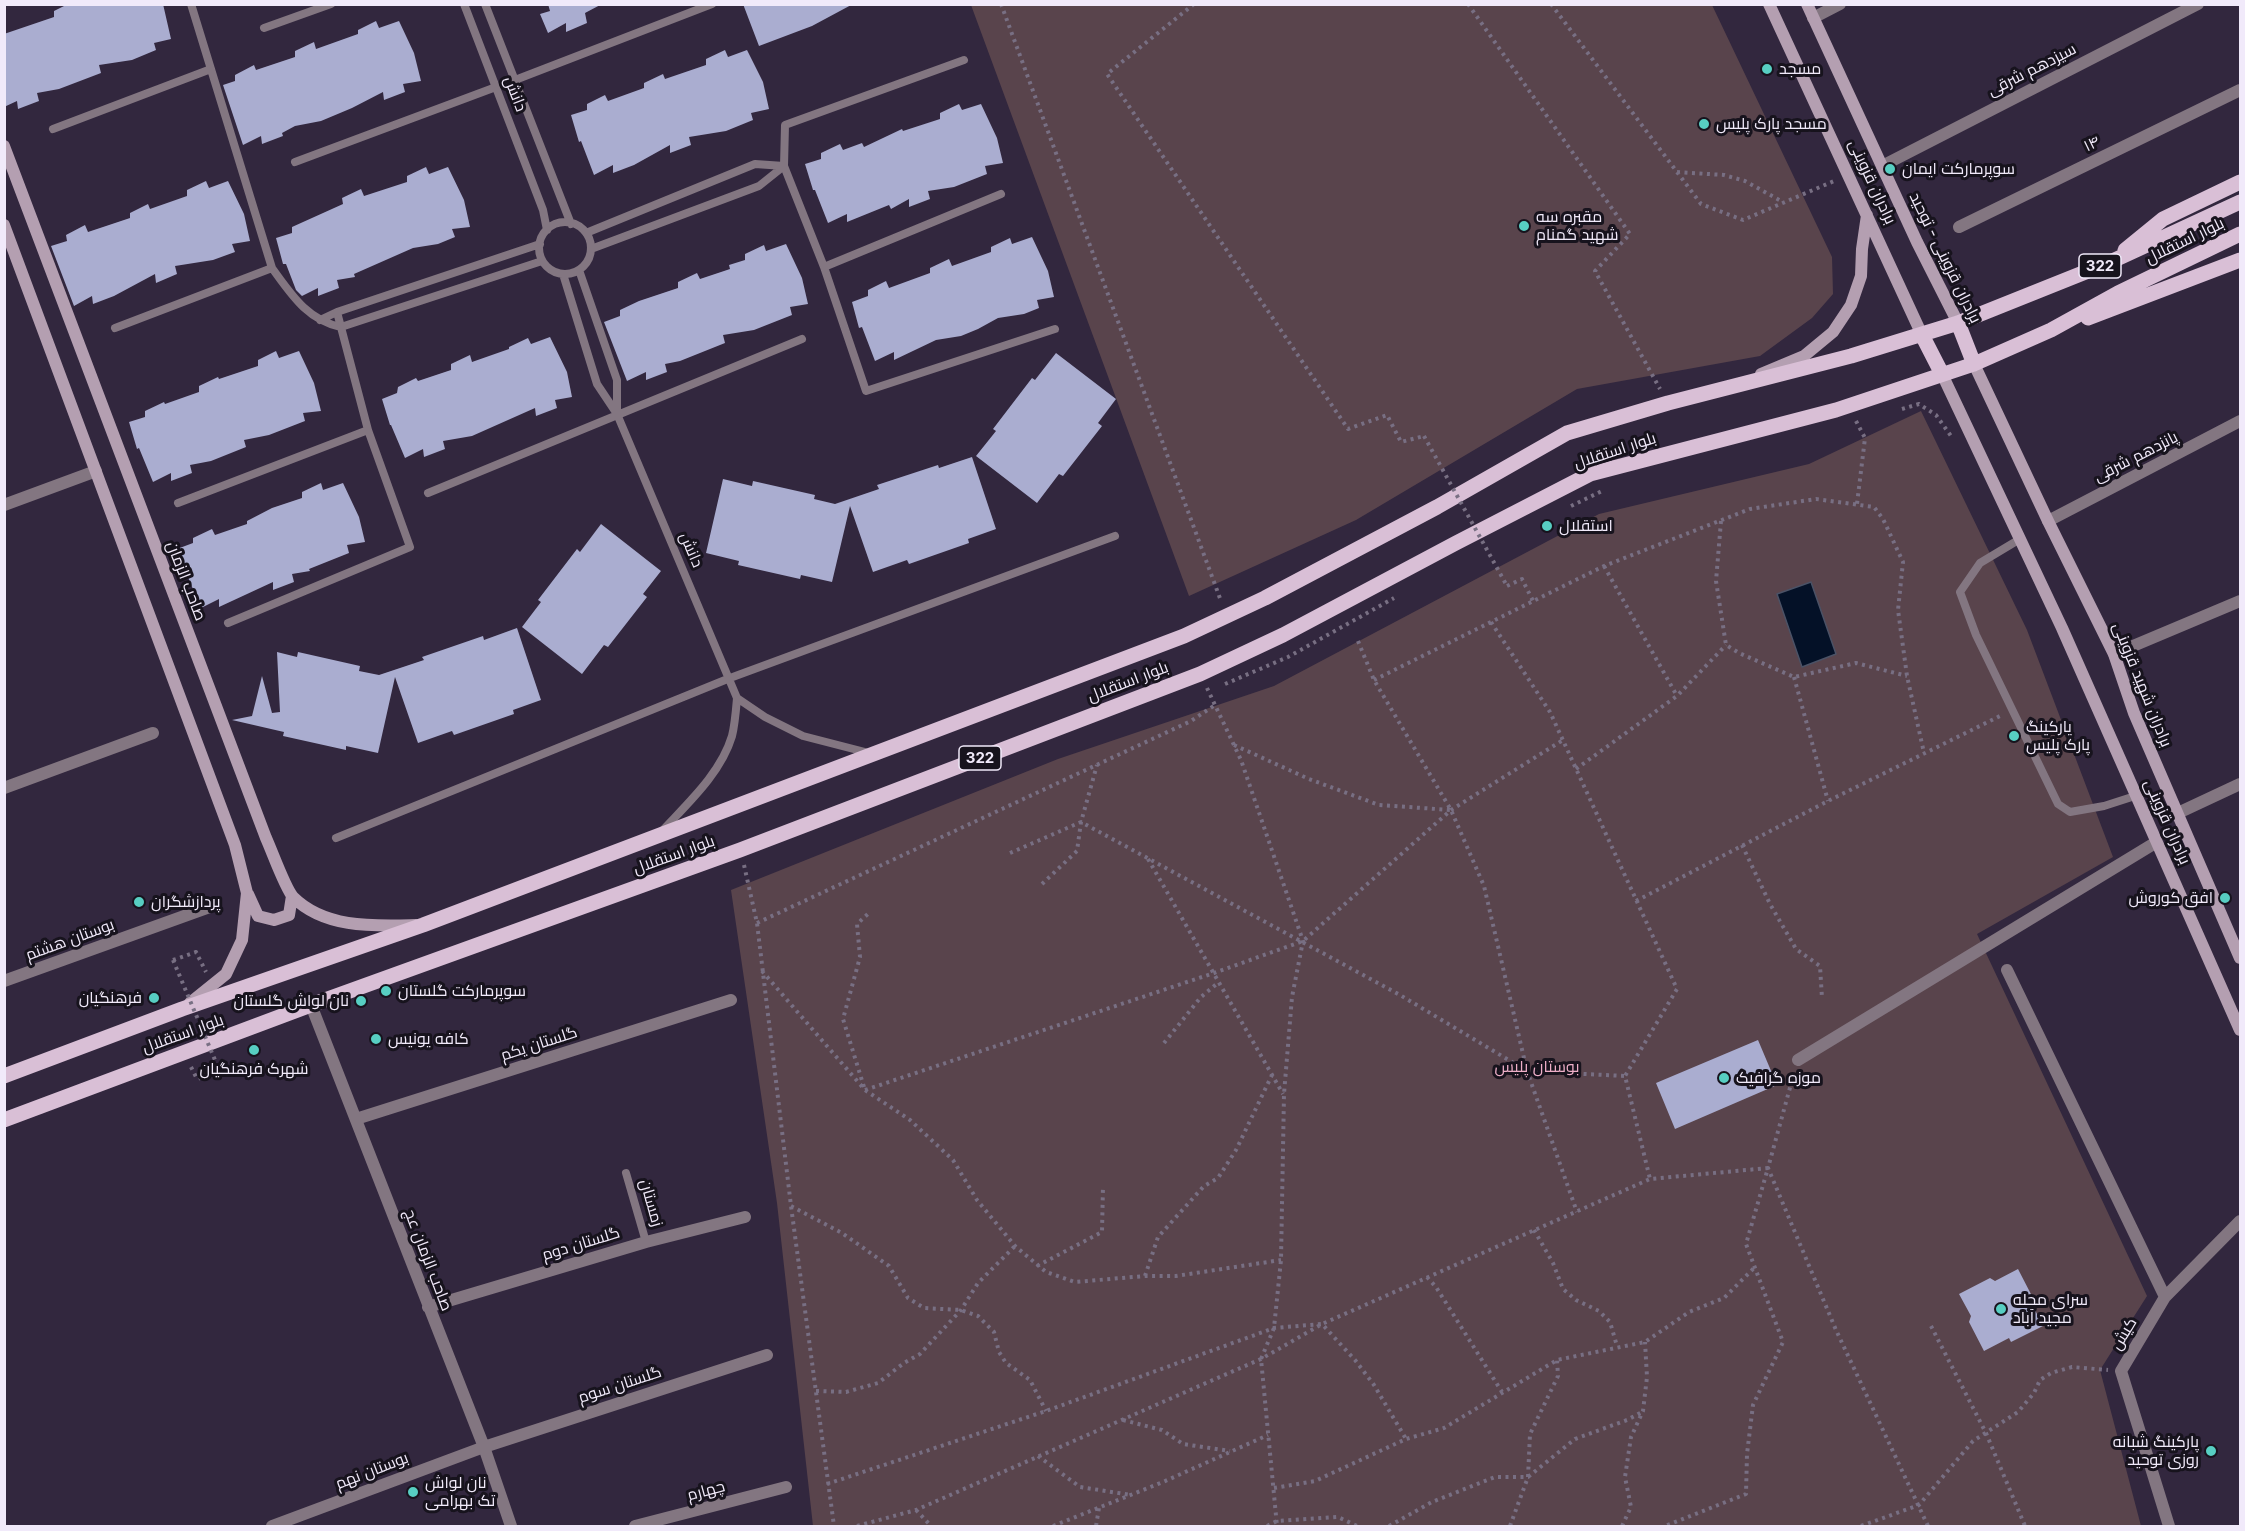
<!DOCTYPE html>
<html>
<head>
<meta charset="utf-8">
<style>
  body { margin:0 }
  #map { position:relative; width:2245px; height:1531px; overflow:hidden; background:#32273e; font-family:Inter,sans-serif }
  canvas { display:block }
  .frame { position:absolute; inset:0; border:6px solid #f1eafa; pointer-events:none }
</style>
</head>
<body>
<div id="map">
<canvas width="2245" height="1531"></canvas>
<div class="frame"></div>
</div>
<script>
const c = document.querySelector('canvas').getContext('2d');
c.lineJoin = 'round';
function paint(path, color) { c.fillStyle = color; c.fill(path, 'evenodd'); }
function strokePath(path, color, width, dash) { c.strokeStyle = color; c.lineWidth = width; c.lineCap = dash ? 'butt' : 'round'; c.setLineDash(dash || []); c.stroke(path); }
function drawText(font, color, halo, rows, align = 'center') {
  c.font = font + ' Inter,Cairo,sans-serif'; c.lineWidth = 6; c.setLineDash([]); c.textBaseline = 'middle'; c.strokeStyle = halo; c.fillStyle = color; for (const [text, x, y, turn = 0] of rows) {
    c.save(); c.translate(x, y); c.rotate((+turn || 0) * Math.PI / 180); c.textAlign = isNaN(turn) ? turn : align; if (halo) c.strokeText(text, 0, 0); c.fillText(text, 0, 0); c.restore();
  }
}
paint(new Path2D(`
  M971,5H1712L1832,257L1833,294L1812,318L1760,356L1577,389L1356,520L1189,596Z
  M1921,411L2027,630L2113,857L1977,934L2147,1296L2100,1370L2141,1526H813L777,1203L731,890L1058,759L1274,686L1599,514L1809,464Z`), '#59444c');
const water = new Path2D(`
  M1811,582L1836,654L1802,667L1777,594Z`);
paint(water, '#041127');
strokePath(water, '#4b5266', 1.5);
paint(new Path2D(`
  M68,4H163L171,39L154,43L156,50L132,60L99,65L101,73L59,89L37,93L39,101L18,109L17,101L4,107V34L54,17V11Z
  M548,4H602L585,13L587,23L566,32V23L548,33L540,14L550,11Z
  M743,4H853L812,26L759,46Z
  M376,21L379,28L399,21L414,53L421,81L403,84L405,92L384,100L383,92L352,108L321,121L295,126L282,133L283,136L262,144L261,136L243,145L223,85L235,81V75L254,65L256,70L295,57V51L314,42L316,49L358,34V30Z
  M725,50L728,57L747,50L763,82L769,109L751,113L753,120L726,131L689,137L691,145L670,153V145L634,165L613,173V165L594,175L581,141L579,142L571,115L587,110V104L605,95L608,101L644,88V83L663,74L665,79L706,65V59Z
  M959,104L962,110L981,104L997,138L1003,163L985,166L987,174L954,187L928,191L930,199L909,207V199L891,209L889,205L847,222V214L828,223L815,190H813L805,164L821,159V153L840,144L843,150L862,143L864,147L902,129L903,131L940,119V113Z
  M426,167L429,174L448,167L464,200L470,227L452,229L455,237L438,244L413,248L354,274L355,277L337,280L339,288L318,296V288L302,296L296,290L286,264H283L276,238L292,233V227L343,204L342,198L361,189L364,196L407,182V176Z
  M206,181L209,188L228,181L244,214L250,241L232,244L235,252L213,260L175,266L177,274L156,283L155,274L114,296L93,304L92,296L74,306L51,246L67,241L66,235L85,225L88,232L130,218V213L148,204L150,209L187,196V190Z
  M1032,237L1048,271L1054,297L1037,300L1039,308L1024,314L998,318L978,329L961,336L936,340L894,360V352L875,361L862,327L859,328L852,302L868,296V290L886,281L889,288L930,273V268L949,259L952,266L991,252V247L1010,238L1012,244Z
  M786,244L802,278L808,304L790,307L792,315L754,330L723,335L725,343L680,361L665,364L667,372L646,380V372L627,381L604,322L620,316V310L639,301L678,288V282L697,273L700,279L730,269L729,265L745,260V254L764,245L766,251Z
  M550,337L567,372L572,397L555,400L557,408L536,416L535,408L472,436L443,441L445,449L424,457L423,449L405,458L391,425H390L382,399L397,393L398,387L416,378L418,381L451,370V364L470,355L472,362L509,349V347L528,338L531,344Z
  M276,351L279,358L299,351L314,383L321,411L303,413L305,421L269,435L244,440L246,447L211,461L190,465L192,473L171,481V473L153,482L139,448L137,449L129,422L145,417V411L164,402L165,404L199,392V386L218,377L219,379L258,366V360Z
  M1056,353L1116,399L1098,423L1102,426L1063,476L1059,474L1037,503L976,456L996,431L993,429L1032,378L1035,380Z
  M972,457L996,529L968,539L969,543L909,564L907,560L873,572L850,506L832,582L801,575L800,579L738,565L739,561L706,553L723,479L752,486L753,481L815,495L814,499L835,504L879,489L877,485L938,465L939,468Z
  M321,483L323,490L343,483L359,517L365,542L347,545L349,553L309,569L310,571L292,574L294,582L273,590V582L219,607V599L201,608L187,575H185L177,549L193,543V538L212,529L215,535L247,524V521L272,508L302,498V492Z
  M601,524L661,571L643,594L647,597L608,647L604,645L582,674L522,627L541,602L538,600L577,549L580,552Z
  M517,628L541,700L513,710L514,714L454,735L452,731L418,743L395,677L378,753L346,746V750L283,736L284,732L232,720L252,716L262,676L272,713L280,712L277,652L297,657L298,652L360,666L359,671L379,675L424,660L422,657L483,636L484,640Z
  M1758,1040L1777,1085L1675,1129L1656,1083Z
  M2018,1269L2034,1300L2031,1302L2043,1326L2011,1342L2009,1338L1984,1351L1969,1322L1971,1316L1959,1294L1990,1278L1995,1281Z`), '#aaadd0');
strokePath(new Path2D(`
  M1001,4L1221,601
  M1194,4L1107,74L1348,429L1387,415L1401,442L1424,436
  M1468,4L1630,234L1595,271L1660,389
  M1551,4L1701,204L1743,220L1834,181
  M1677,172L1724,175L1745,181L1783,202
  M1902,409L1919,404L1936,415L1951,436
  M1856,421L1865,438L1857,504
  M1571,506L1602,491
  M1721,521L1716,581L1726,645L1739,653L1794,677L1856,663L1907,676
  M1604,566L1677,696
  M1507,586L1522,579L1533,601
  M1491,622L1550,712L1677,989L1625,1076L1650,1179
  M1358,641L1374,680L1451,810L1484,886L1527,1071L1577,1212
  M1794,677L1828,801
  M1374,680L1604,566L1750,509L1816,499L1874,507L1883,519L1903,562L1898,610L1907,676L1924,753
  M1225,684L1288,657L1394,598
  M1207,688L1241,760L1303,941L1292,997L1284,1094L1281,1260L1274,1328L1261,1359L1277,1526
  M1234,745L1309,779L1379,805L1451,810
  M1576,769L1677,696L1726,645
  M1742,845L1770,904L1796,949L1820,966L1822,998
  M1010,853L1081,822L1400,995L1527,1071L1625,1076
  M1148,859L1283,1094
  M744,865L757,923L791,1206L834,1526
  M1042,884L1077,851L1081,822L1097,765
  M1636,901L1828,801L2002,715
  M757,923L1191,721L1215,705
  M173,960L196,952L206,972
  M762,971L865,1090L910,1120L953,1160L977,1200L1015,1246L1046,1272L1075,1282L1145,1276H1176L1281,1260
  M1164,1043L1201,997L1219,982
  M191,1067L197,1079L220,1072
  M1794,1073L1768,1168L1836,1330L1928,1526
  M864,1087L843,1019L860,957L857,924L869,913
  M865,1090L1214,973L1303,941L1451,810L1563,740
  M791,1206L842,1233L889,1266L908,1298L924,1308L961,1310L978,1316L994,1332L999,1352L1006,1363L1030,1380L1046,1411
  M1534,1230L1553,1263L1563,1289L1576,1300L1599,1311L1610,1322L1617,1346
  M1037,1266L1102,1232L1103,1186
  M1145,1276L1158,1237L1204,1186L1218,1178L1236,1150L1272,1075
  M1427,1277L1436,1287L1502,1392
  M1931,1326L1986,1433L2025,1526
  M816,1391L846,1392L878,1383L904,1363L920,1354L961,1310L978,1283L1015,1246
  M1123,1420L1162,1430L1183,1444L1230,1451
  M1038,1456L1080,1487L1131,1495
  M827,1484L1046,1411L1274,1328L1322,1324L1355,1360L1374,1385L1406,1439
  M1274,1488L1315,1481L1406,1439L1444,1428L1557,1360L1645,1342L1689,1312L1724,1298L1755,1267
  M916,1510L931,1526
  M857,1526L916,1510L1261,1359L1322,1324L1650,1179L1768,1168L1746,1244L1783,1342L1753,1405L1747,1454L1746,1494L1665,1526
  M1053,1526L1163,1482L1268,1435
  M1096,1526L1099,1508
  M1267,1526L1277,1521L1338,1517L1357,1526
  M1389,1526L1432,1502L1495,1477H1528L1530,1434L1558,1376L1557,1360
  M1510,1526L1528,1477L1575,1439L1627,1420L1642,1412
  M1622,1526L1631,1507L1625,1477L1631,1437L1643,1411L1647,1377L1645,1342
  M1861,1526L1919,1505L1973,1441L2018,1412L2034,1393L2040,1380L2051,1373L2072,1367L2108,1370`), '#786f83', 4, [3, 4.5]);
strokePath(new Path2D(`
  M191,4L272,268C291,294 307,320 341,327L542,261
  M464,4L543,210L547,230
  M485,4L571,224
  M264,28L331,4
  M964,60L785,125L784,166L824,267L866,391L1055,329
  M515,80L712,4
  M53,129L211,69
  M295,162L496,87
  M539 248a26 26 0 1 1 52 0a26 26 0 1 1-52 0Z
  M586,233L755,164L784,166
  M591,249L759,186L784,166
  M824,267L1001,194
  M579,270L617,380V413
  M563,274L597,384L617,414L737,698C736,710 735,724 732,736C721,773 688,803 662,831
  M320,320L337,312L540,244
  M115,328L272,268
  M428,493L802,339
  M178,503L368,430
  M2020,539L1980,563L1960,592L1976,635L2058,804L2070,812L2104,806L2135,796
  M228,623L410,547L368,430L337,312
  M737,698L765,717L803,736L869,753
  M336,838L730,678L1115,536
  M626,1173L646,1242`), '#837681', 8);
strokePath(new Path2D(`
  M1813,18L1840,4
  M1882,166L2198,4
  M1959,227L2240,90
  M4,505L96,471
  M2048,521L2240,421
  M2114,654L2240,601
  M4,788L153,733
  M2178,813L2240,784
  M2007,970L2165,1297
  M4,981L215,905
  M311,1005L484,1447L511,1526
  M1798,1060L2155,843
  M356,1119L731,1000
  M428,1307L646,1242L745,1217
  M272,1526L484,1447L767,1355
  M635,1526L786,1487
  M2169,1526L2121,1371L2165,1297L2240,1221`), '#837681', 12);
strokePath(new Path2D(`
  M1769,4L1922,335
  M1807,4L1917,242L1958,323
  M4,146L266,838C272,851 285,888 293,897C325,929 375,926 416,925
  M4,225L235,845L247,893L242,940L226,974L190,1003
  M1974,364L2048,521L2114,654L2134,713L2240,958
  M1761,374L1804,356L1833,332L1851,305L1861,276L1862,249L1867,215
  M1942,374L2062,628L2240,1030
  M248,894L258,916L274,920L289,915L292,896`), '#b49fb1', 12);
strokePath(new Path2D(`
  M2125,250L2163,219L2240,182
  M2088,318L2240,260
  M1958,323L1974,364
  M1922,335L1942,374
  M4,1076L182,1009L423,925L1184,636L1265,598L1437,507L1567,433L1668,403L1851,356L1958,323L2108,263L2240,202
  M4,1120L311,1005L740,850L1200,674L1283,635L1456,543L1590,474L1836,410L1974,364L2051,330L2118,293L2240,234`), '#d9bfd6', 15);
strokePath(new Path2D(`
  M1424,436L1507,586
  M173,960L220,1072`), '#786f83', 4, [3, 4.5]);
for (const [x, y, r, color] of [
  [1767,69,6,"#57cec2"],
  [1704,124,6,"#57cec2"],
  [1890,169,6,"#57cec2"],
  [1524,226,6,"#57cec2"],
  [1547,526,6,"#57cec2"],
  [2014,736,6,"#57cec2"],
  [2225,898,6,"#57cec2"],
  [139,902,6,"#57cec2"],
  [386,991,6,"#57cec2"],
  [154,998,6,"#57cec2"],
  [361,1001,6,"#57cec2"],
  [376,1039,6,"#57cec2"],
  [254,1050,6,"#57cec2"],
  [1724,1078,6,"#57cec2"],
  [2001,1309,6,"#57cec2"],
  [2211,1451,6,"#57cec2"],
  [413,1492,6,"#57cec2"]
]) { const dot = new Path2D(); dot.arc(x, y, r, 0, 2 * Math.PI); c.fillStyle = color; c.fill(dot); strokePath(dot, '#17131d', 2); }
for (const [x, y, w] of [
  [2100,266,42],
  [980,758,42]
]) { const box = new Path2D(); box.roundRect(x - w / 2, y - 12, w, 24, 4.5); c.fillStyle = '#17131d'; c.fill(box); strokePath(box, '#f1eafa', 1.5); }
drawText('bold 15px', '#f1eafa', null, [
  ["322",2100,266],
  ["322",980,758]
]);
drawText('16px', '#f1eafa', '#17131d', [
  ["مسجد",1779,69],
  ["مسجد پارک پلیس",1716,124],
  ["سوپرمارکت ایمان",1902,169],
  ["مقبره سه",1536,217],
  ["شهید گمنام",1536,235],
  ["استقلال",1559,526],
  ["پارکینگ",2026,727],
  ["پارک پلیس",2026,745],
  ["افق کوروش",2213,898,"right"],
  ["پردازشگران",151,902],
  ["سوپرمارکت گلستان",398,991],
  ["فرهنگیان",142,998,"right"],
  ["نان لواش گلستان",349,1001,"right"],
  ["کافه یونیس",388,1039],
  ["شهرک فرهنگیان",254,1069,"center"],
  ["موزه گرافیک",1736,1078],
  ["سرای محله",2013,1300],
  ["مجید آباد",2013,1318],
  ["پارکینگ شبانه",2199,1442,"right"],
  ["روزی توحید",2199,1460,"right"],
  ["نان‌ لواش‌",425,1483],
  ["تک‌ بهرامی",425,1501]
], 'left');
drawText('16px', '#f1eafa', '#17131d', [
  ["سیزدهم شرقی",2032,70,-27],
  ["دانش",515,94,69],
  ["۱۴",2092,144,-26],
  ["برادران قزوینی",1872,182,65],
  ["بلوار استقلال",2185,241,-26],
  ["برادران قزوینی - توحید",1945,258,64],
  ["بلوار استقلال",1615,451,-18],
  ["پانزدهم شرقی",2136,457,-27],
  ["دانش",691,550,67],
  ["صاحب الزمان",186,581,69],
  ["بلوار استقلال",1128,682,-21],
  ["برادران شهید قزوینی",2142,685,68],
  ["برادران قزوینی",2167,822,66],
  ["بلوار استقلال",674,855,-20],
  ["بوستان هشتم",70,940,-20],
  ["بلوار استقلال",183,1034,-20],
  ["گلستان یکم",539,1044,-18],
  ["زمستان",651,1203,74],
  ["گلستان دوم",581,1244,-17],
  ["صاحب الزمان عج",428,1260,69],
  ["کیش",2124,1334,-59],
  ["گلستان سوم",620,1385,-18],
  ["بوستان نهم",372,1471,-21],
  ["چهارم",706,1491,-15]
]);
drawText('16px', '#eeafc8', '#17131d', [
  ["بوستان پلیس",1537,1067]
]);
</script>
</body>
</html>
